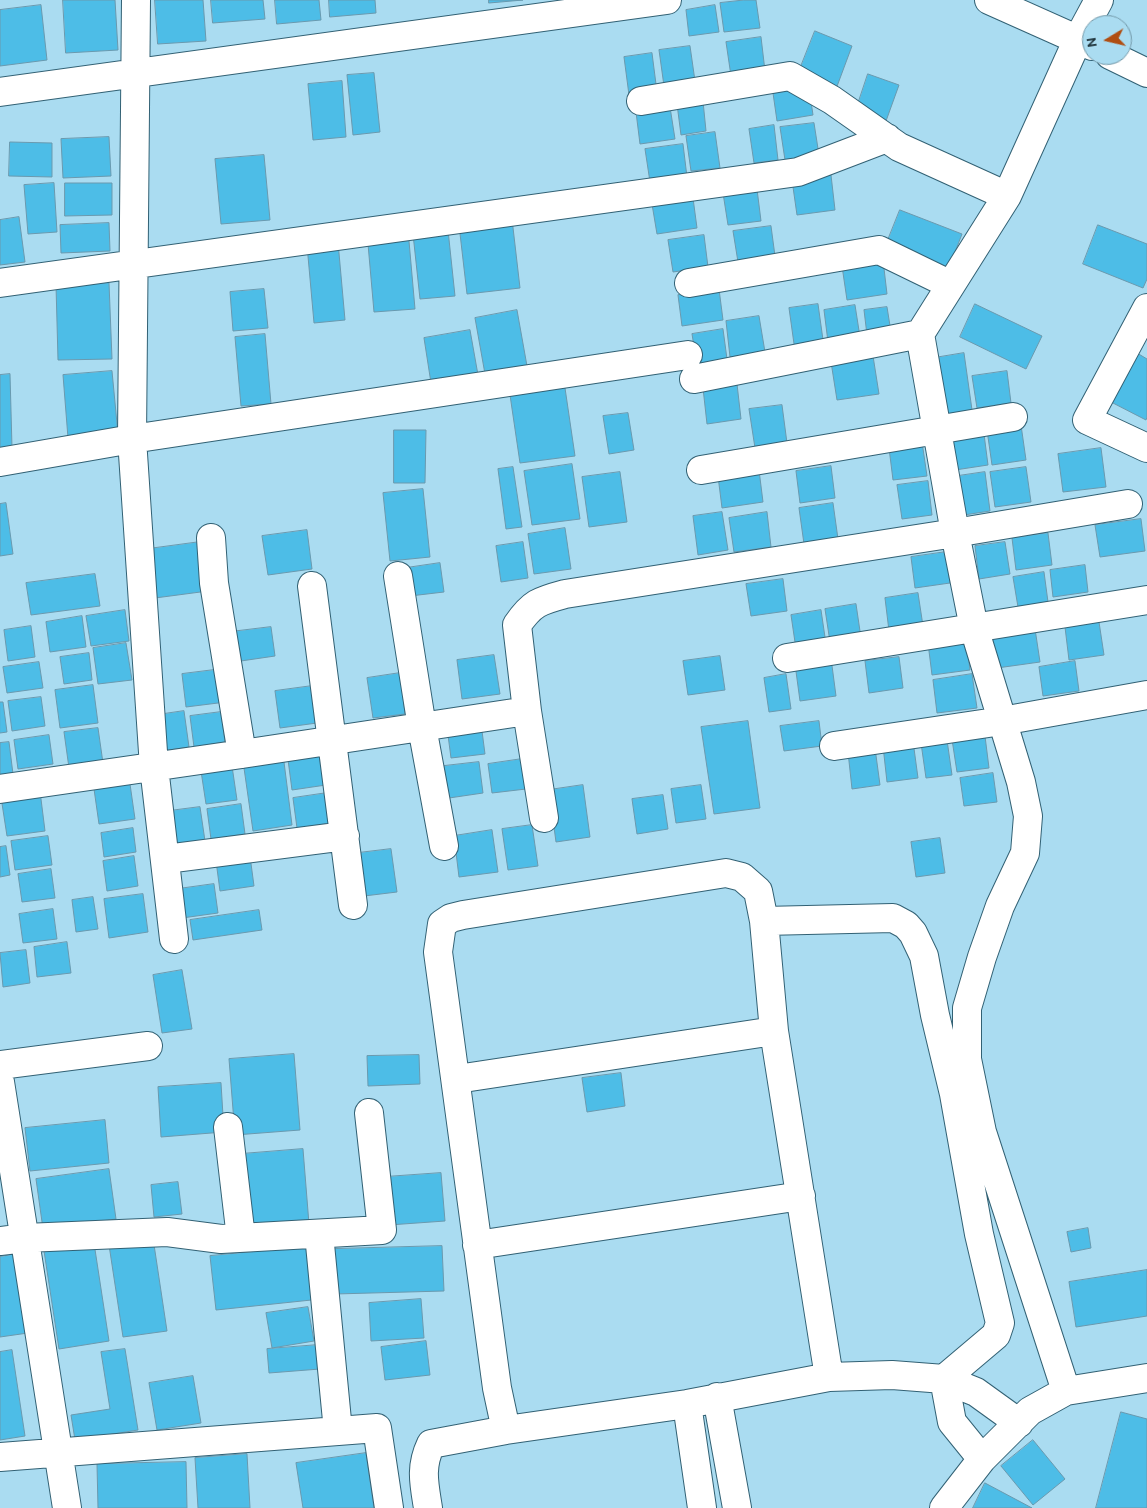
<!DOCTYPE html>
<html>
<head>
<meta charset="utf-8">
<style>
  body { margin:0 }
  #map { position:relative; width:1147px; height:1508px; overflow:hidden; background:#aadcf1; font-family:Overpass,sans-serif }
  canvas { display:block }
  .north { position:absolute; left:1082px; top:15px; width:50px; height:50px; box-sizing:border-box; background:#aadcf1; border:1px solid #7298a8; border-radius:50%; rotate:261deg; font-size:14px; font-weight:700; line-height:20px; text-align:center; color:#1e323a }
  .north::after { content:''; display:block; margin:auto; width:18px; height:22px; background:#b04e12; clip-path:polygon(50% 0,100% 100%,50% 72%,0 100%) }
</style>
</head>
<body>
<div id="map">
<canvas width="1147" height="1508"></canvas>
<div class="north">N</div>
</div>
<script>
const c = document.querySelector('canvas').getContext('2d');
c.lineJoin = 'round';
function paint(path, color) { c.fillStyle = color; c.fill(path, 'evenodd'); }
function strokePath(path, color, width, dash) { c.strokeStyle = color; c.lineWidth = width; c.lineCap = dash ? 'butt' : 'round'; c.setLineDash(dash || []); c.stroke(path); }
const building = new Path2D(`
  M63,0H115L118,50L66,53Z
  M155,0H203L206,41L158,44Z
  M211,0H263L265,19L213,23Z
  M275,0H319L321,20L277,24Z
  M329,0H375L376,13L330,17Z
  M489,0H523L489,3Z
  M744,0H756L760,28L724,32L720,3Z
  M41,5L47,60L0,66V10Z
  M715,5L719,32L689,36L686,10Z
  M815,31L852,46L836,89L798,74Z
  M761,37L765,71L731,76L726,42Z
  M690,46L695,81L664,86L659,50Z
  M652,53L657,92L629,95L624,57Z
  M374,73L380,132L353,135L347,75Z
  M868,74L899,85L886,121L856,110Z
  M342,81L346,137L313,140L308,84Z
  M809,88L813,115L777,121L773,93Z
  M703,101L706,131L681,135L677,104Z
  M670,107L675,139L640,144L636,112Z
  M814,123L819,155L785,160L780,127Z
  M774,125L778,160L754,163L749,129Z
  M715,132L720,168L691,171L686,136Z
  M109,137L111,176L63,178L61,139Z
  M10,142L52,143V177L9,176Z
  M683,144L687,177L650,182L645,149Z
  M264,155L270,220L221,224L215,159Z
  M831,175L835,210L797,215L792,180Z
  M54,183L57,232L28,234L24,185Z
  M65,183H112V215L65,216Z
  M757,189L761,221L728,225L723,193Z
  M693,198L697,228L657,234L652,204Z
  M900,210L962,234L948,270L886,245Z
  M19,217L25,262L0,265V220Z
  M512,219L520,288L467,294L459,225Z
  M109,223L110,251L61,253L60,225Z
  M1098,225L1147,244V279L1143,288L1083,264Z
  M771,226L775,256L738,262L733,231Z
  M448,230L455,296L420,299L413,234Z
  M704,235L708,267L673,272L668,240Z
  M409,241L415,309L374,312L368,244Z
  M338,242L345,320L314,323L307,245Z
  M883,260L887,294L847,300L842,266Z
  M109,283L112,359L58,360L56,285Z
  M264,289L268,328L233,331L230,292Z
  M719,289L723,320L682,326L678,295Z
  M818,304L824,347L795,351L789,308Z
  M975,304L1042,336L1026,369L960,337Z
  M855,305L860,337L828,342L824,310Z
  M887,307L891,332L867,335L864,310Z
  M517,310L527,366L485,374L475,318Z
  M759,316L765,352L730,357L726,321Z
  M723,329L727,359L697,364L692,334Z
  M470,330L478,375L431,383L424,338Z
  M265,334L271,404L241,406L235,337Z
  M964,353L973,417L942,422L934,358Z
  M1137,353L1147,359V417L1146,420L1111,402Z
  M873,356L879,394L837,400L831,362Z
  M112,371L118,434L68,438L63,375Z
  M1007,371L1011,403L977,408L972,376Z
  M10,374L12,448H0V375Z
  M737,384L741,419L707,424L703,388Z
  M565,388L575,456L520,463L510,395Z
  M782,405L787,443L755,448L749,409Z
  M628,413L634,450L609,454L603,416Z
  M1021,425L1026,460L992,465L987,430Z
  M394,430H426L425,483H394Z
  M984,434L988,465L955,470L951,439Z
  M921,435L927,476L893,480L888,440Z
  M1101,448L1106,487L1063,492L1058,454Z
  M572,464L580,519L532,525L524,471Z
  M831,466L835,498L800,503L796,471Z
  M513,467L522,527L506,529L498,469Z
  M1026,467L1031,502L995,507L990,472Z
  M759,470L763,502L722,508L718,476Z
  M620,472L627,522L589,527L582,477Z
  M985,472L990,511L964,515L958,476Z
  M928,481L932,515L902,519L897,485Z
  M423,489L430,557L390,561L383,493Z
  M6,503L13,554L0,556V504Z
  M833,503L838,539L804,544L799,508Z
  M722,512L728,550L698,555L693,516Z
  M767,512L771,547L734,552L729,518Z
  M1141,519L1145,551L1100,557L1095,525Z
  M565,528L571,569L534,574L528,534Z
  M307,530L312,569L268,575L262,536Z
  M1048,533L1052,565L1016,570L1012,538Z
  M200,542L208,591L155,598L148,549Z
  M523,542L528,578L501,582L496,546Z
  M1005,542L1010,574L979,579L975,546Z
  M946,552L950,583L915,588L911,557Z
  M440,563L444,592L410,596L406,568Z
  M1085,565L1088,592L1053,597L1050,570Z
  M1044,572L1048,602L1018,607L1013,577Z
  M95,574L100,606L31,615L26,583Z
  M783,579L787,611L751,616L746,584Z
  M918,593L923,626L889,631L885,598Z
  M856,604L861,638L830,642L825,609Z
  M125,610L129,641L91,646L86,616Z
  M821,610L826,644L796,649L791,615Z
  M82,616L86,647L50,652L46,622Z
  M1034,622L1040,662L997,668L991,628Z
  M1099,622L1104,655L1069,660L1065,627Z
  M31,626L35,657L8,661L4,630Z
  M271,627L275,656L234,662L230,632Z
  M966,638L970,670L932,675L928,643Z
  M126,643L132,680L98,684L93,648Z
  M89,653L92,680L64,684L60,657Z
  M494,655L500,694L462,699L457,660Z
  M720,656L725,690L688,695L683,661Z
  M899,657L903,688L869,693L865,661Z
  M831,658L836,696L800,701L795,664Z
  M1075,661L1079,691L1043,696L1039,667Z
  M39,662L43,688L7,693L3,667Z
  M222,669L226,702L186,707L182,674Z
  M400,673L405,714L373,718L367,678Z
  M786,674L791,709L769,712L764,678Z
  M972,674L977,708L937,713L933,680Z
  M93,685L98,723L60,728L55,690Z
  M312,686L317,723L280,728L275,691Z
  M41,697L45,726L12,731L8,701Z
  M0,702H3L7,732L0,733Z
  M184,711L189,747L162,751L157,715Z
  M221,712L225,742L194,747L190,716Z
  M748,721L760,808L714,814L701,727Z
  M819,721L822,746L784,751L780,726Z
  M98,728L103,763L69,768L64,732Z
  M984,728L989,768L957,772L951,733Z
  M482,731L485,754L451,758L448,735Z
  M49,735L53,764L18,769L14,740Z
  M947,740L952,775L926,778L921,743Z
  M913,741L918,778L887,782L883,746Z
  M9,742L13,774L0,776V743Z
  M321,747L326,785L292,790L287,752Z
  M875,748L880,785L852,789L848,752Z
  M522,759L526,789L492,793L488,764Z
  M284,762L292,825L253,831L244,768Z
  M479,762L483,793L449,798L444,766Z
  M232,766L237,800L206,804L201,771Z
  M993,773L997,802L964,806L960,778Z
  M130,784L135,819L99,824L94,789Z
  M583,785L590,837L556,842L549,790Z
  M701,785L706,819L676,823L671,789Z
  M40,791L45,831L7,836L1,797Z
  M327,793L332,823L297,828L293,798Z
  M663,795L668,829L637,834L632,799Z
  M241,804L245,834L211,839L207,809Z
  M200,807L205,841L174,845L169,811Z
  M532,825L538,866L508,870L502,829Z
  M133,828L136,852L104,857L101,833Z
  M492,830L498,872L459,877L454,836Z
  M48,836L52,865L15,870L11,841Z
  M940,838L945,873L916,877L911,842Z
  M6,846L10,875L0,877V847Z
  M391,849L397,892L364,896L358,853Z
  M134,856L138,886L107,891L103,861Z
  M250,856L254,886L220,891L216,861Z
  M51,869L55,898L22,902L18,874Z
  M214,884L218,913L182,918L178,889Z
  M143,894L148,932L109,938L104,899Z
  M93,897L98,929L76,932L72,900Z
  M53,909L57,939L23,943L19,914Z
  M259,910L262,930L193,940L190,920Z
  M67,942L71,973L37,977L34,947Z
  M26,950L30,983L3,987L0,953Z
  M182,970L192,1029L162,1033L153,975Z
  M294,1054L300,1130L235,1135L229,1059Z
  M419,1055L420,1084L368,1086L367,1056Z
  M621,1073L625,1106L587,1112L582,1078Z
  M221,1083L224,1132L161,1137L158,1087Z
  M105,1120L109,1163L30,1171L25,1128Z
  M303,1149L309,1224L247,1229L241,1154Z
  M109,1169L116,1219L43,1229L36,1179Z
  M441,1173L445,1221L389,1225L385,1177Z
  M178,1182L182,1214L154,1217L151,1185Z
  M1088,1228L1091,1248L1071,1252L1067,1232Z
  M153,1238L167,1331L123,1337L109,1245Z
  M94,1243L109,1341L59,1349L44,1251Z
  M316,1246L321,1299L216,1310L210,1256Z
  M442,1246L444,1291L335,1294L334,1249Z
  M22,1253L35,1332L0,1337V1257Z
  M1147,1270V1316L1076,1327L1069,1282Z
  M421,1299L424,1338L371,1341L369,1303Z
  M308,1307L314,1341L272,1348L266,1313Z
  M426,1341L430,1375L385,1380L381,1347Z
  M318,1345L320,1369L269,1373L267,1349Z
  M125,1349L138,1430L75,1440L71,1415L110,1409L101,1352Z
  M12,1350L25,1436L0,1440V1352Z
  M193,1376L201,1423L157,1430L149,1383Z
  M1121,1412L1147,1419V1508H1096Z
  M1033,1440L1065,1479L1033,1505L1001,1466Z
  M366,1453L374,1508H303L296,1463Z
  M247,1454L250,1508H198L195,1458Z
  M186,1462L187,1508H98L97,1464Z
  M985,1483L1032,1508H973Z`);
paint(building, '#4dbde7');
strokePath(building, '#6a99ae', 1);
const street = new Path2D(`
  M136,0L132,439L154,767L174,939
  M989,0L1092,46
  M1110,55L1147,73
  M0,92L667,0
  M641,101L790,76L832,100L899,147L1007,196
  M0,283L798,172L887,138
  M689,283L879,250L951,285
  M1147,308L1087,420L1147,448
  M694,379L920,334
  M0,462L132,439L688,355
  M701,470L1013,417
  M211,538L214,583L242,754
  M398,576L422,727L444,846
  M312,586L353,905
  M787,658L1147,600
  M527,711L544,818
  M834,746L1002,721L1147,695
  M0,789L242,754L527,711L517,625C532,603 539,601 565,594L955,533L1128,504
  M166,859L345,836
  M764,921L893,918L906,925L913,933L924,956L935,1015L954,1094L979,1234L1000,1323L996,1335L944,1379
  M0,1065L148,1046
  M457,1079L774,1031
  M0,1082L67,1508
  M228,1127L241,1238
  M319,1234L338,1431
  M0,1241L25,1238L167,1232L221,1239L382,1230L369,1113
  M477,1245L801,1196
  M829,1377L774,1031L764,921L758,891L742,877L726,873L463,915L451,918L442,924L438,952L497,1388L506,1430L687,1404L829,1377L892,1375L944,1379L976,1392L1019,1423
  M944,1379L952,1422L982,1459
  M1066,1391L982,1132L967,1059V1008L982,957L1000,906L1025,853L1028,816L1021,782L974,628L955,533L920,334L1007,196L1078,39L1099,0
  M717,1397L737,1508
  M687,1404L702,1508
  M0,1457L377,1428L389,1508
  M428,1508C424,1483 420,1467 431,1444L506,1430
  M944,1508L982,1459L1030,1411L1066,1391L1147,1378`);
strokePath(street, '#326174', 30);
strokePath(street, '#fff', 28);
</script>
</body>
</html>
